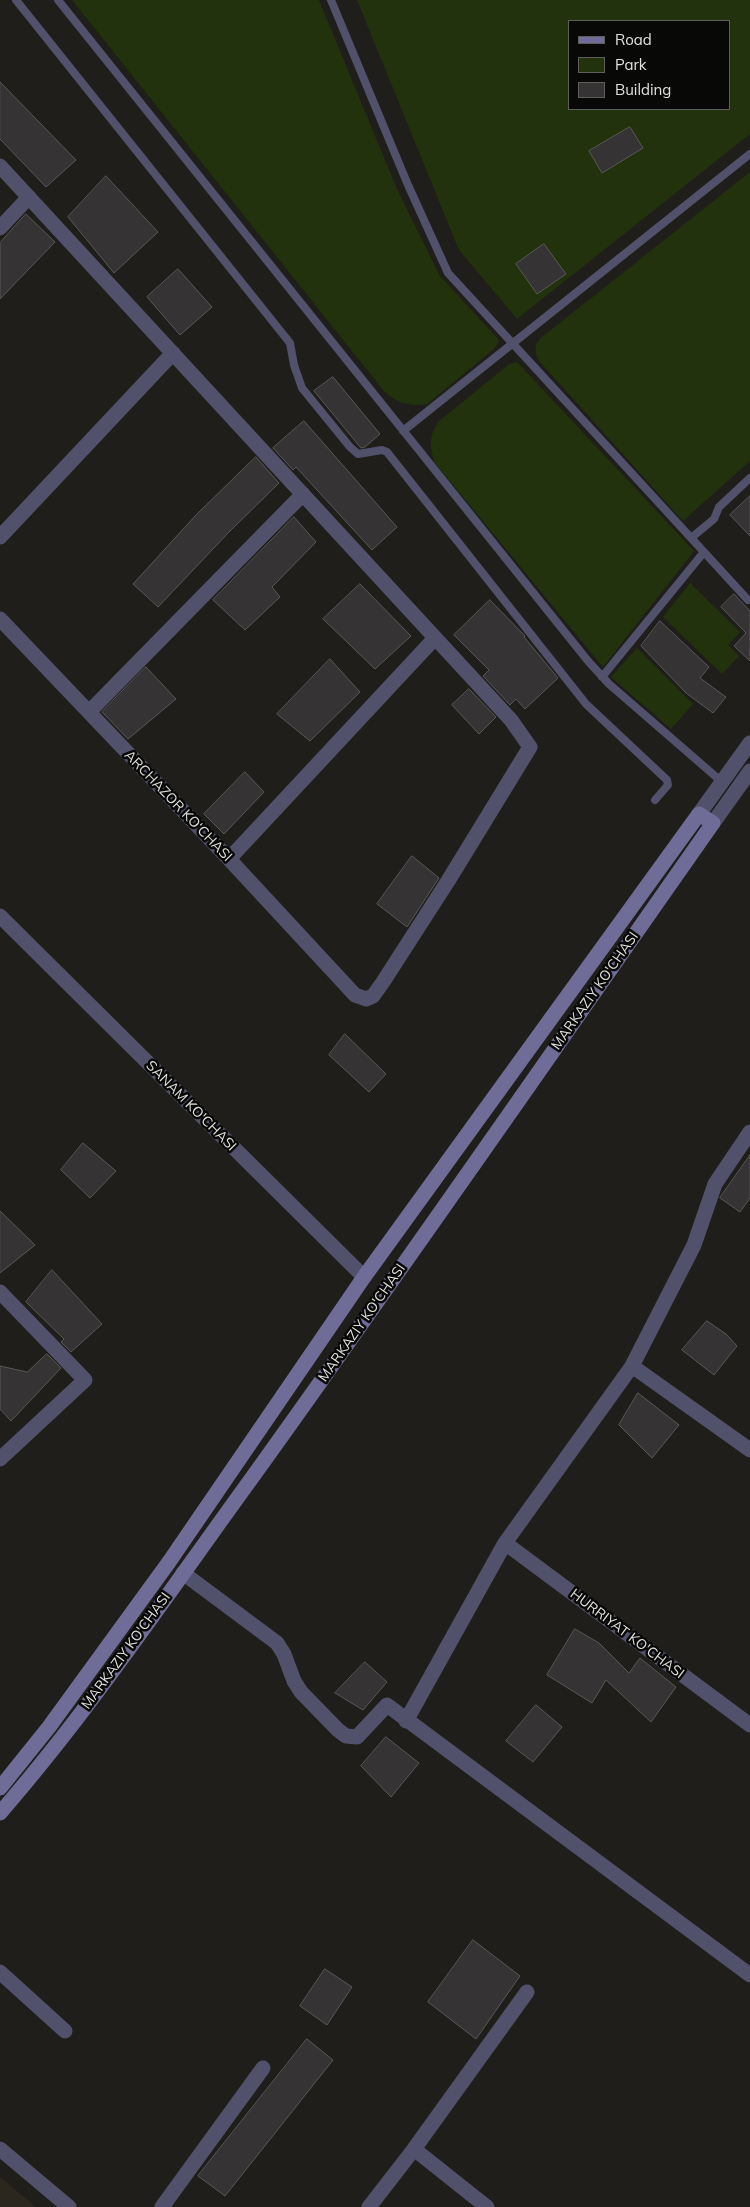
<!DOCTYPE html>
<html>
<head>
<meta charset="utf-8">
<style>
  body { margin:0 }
  #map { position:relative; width:750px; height:2207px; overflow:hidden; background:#1f1e1b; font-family:Mulish,sans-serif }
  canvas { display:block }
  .legend { position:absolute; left:568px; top:20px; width:162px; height:90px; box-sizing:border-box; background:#080807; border:1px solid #5f5e5d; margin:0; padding:6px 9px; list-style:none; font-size:15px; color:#e1e0de }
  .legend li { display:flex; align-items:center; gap:10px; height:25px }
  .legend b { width:25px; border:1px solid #5f5e5d }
</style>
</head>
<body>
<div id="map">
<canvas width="750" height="2207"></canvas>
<ul class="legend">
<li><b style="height:6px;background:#6f6d98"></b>Road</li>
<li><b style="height:14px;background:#22320c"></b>Park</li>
<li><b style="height:14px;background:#363334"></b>Building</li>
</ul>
</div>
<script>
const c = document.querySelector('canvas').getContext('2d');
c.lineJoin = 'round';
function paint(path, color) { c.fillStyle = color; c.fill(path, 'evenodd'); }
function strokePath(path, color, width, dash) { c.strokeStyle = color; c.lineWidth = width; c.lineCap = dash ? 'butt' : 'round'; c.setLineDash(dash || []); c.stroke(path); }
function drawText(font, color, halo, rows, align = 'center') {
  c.font = font + ' Mulish,sans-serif'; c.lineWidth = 5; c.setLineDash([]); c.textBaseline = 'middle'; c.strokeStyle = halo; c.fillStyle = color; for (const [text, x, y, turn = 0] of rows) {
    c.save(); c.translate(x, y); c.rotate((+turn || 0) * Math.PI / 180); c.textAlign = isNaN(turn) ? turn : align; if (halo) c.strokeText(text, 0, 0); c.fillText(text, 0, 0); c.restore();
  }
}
paint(new Path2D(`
  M0,2177L36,2207H0Z`), '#2b271f');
paint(new Path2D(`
  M72,0H319L397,189L440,276L499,340L495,348L427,404C409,407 397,403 384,391Z
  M357,0H750V134L517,319L459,250ZM569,21H729V109H569Z
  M750,172V461L683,521L539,361C534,351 534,344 542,337Z
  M517,362L694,551L603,667L435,463C429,447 429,436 438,422L508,365Z
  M690,583L740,632L728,645L739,656L722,674L663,617Z
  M637,648L693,704L671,729L611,677Z`), '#22320c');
const building = new Path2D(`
  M0,82L76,160L46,187L0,139Z
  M630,127L643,148L602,173L589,151Z
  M106,176L158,232L114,273L68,217Z
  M26,214L55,242L0,299V243Z
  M544,244L566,274L537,294L516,264Z
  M178,269L212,307L180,335L147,297Z
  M333,377L380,434L365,447L361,448L314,391Z
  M304,421L397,527L372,550L296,467L293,470L273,448Z
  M256,457L279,483L230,531L158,607L133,584L196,515Z
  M750,496V536L730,515Z
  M294,517L316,542L272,587L280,597L245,630L213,600Z
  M360,584L411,636L375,669L323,619Z
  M734,594L750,611V661L734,646L746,633L721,607Z
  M490,600L525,636L524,637L558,678L525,709L516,699L510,705L483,676L489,670L454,635Z
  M660,621L709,667L700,678L726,697L713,713L686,693L641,646Z
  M330,659L360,692L310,741L277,714Z
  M146,667L176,699L128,739L102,712Z
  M469,689L496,717L479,734L452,705Z
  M245,772L264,792L224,834L204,814Z
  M412,856L439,878L407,927L377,904Z
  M345,1034L386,1074L369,1092L329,1055Z
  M83,1143L116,1171L90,1198L61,1170Z
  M750,1155V1198L740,1212L720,1198Z
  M0,1211L35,1245L0,1273Z
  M52,1270L102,1324L71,1352L61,1342L64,1339L26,1302Z
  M707,1321L726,1334L737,1346L714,1375L682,1350Z
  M47,1354L61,1368L11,1421L0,1409V1366L27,1372Z
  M638,1393L679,1425L652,1458L619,1425Z
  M575,1629L599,1643L629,1673L640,1658L676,1687L651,1722L606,1680L592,1703L547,1675Z
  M365,1662L387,1682L363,1710L335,1693Z
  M536,1705L562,1727L533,1762L506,1741Z
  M386,1737L419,1763L391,1797L361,1766Z
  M473,1940L520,1976L476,2039L428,2002Z
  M325,1969L352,1987L327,2025L300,2006Z
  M307,2039L333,2060L225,2196L198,2176Z`);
paint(building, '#363334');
strokePath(building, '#5b5759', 1);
strokePath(new Path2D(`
  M16,0L290,343L294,365L302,388L350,447L358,454L382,450L387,452L586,704L667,780L668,785L655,800
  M58,0L588,661L609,684L722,782
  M331,0L408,185L448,273L748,600
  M403,431L750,154
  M691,538L714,519L719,507L750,478
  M602,677L704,552`), '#52516b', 8);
strokePath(new Path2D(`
  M0,166L511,720L530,747L448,881L383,982L373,996L366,999L355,995L229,859L0,619
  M0,228L29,197
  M0,537L173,353
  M89,712L303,494
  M699,814L750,743
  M713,823L750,771
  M229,859L435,638
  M0,916L364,1277
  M0,1292L85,1380L0,1459
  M632,1366L750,1450
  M505,1543L750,1725
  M183,1573L277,1643L284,1654L294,1681L301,1692L338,1730L346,1736L357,1737L387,1705L750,1975
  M406,1721L505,1543L632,1366L694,1245L715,1184L750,1132
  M0,1972L65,2031
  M0,2149L69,2207
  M414,2149L487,2207
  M162,2207L263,2068
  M369,2207L414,2149L527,1992`), '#52516b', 15);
strokePath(new Path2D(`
  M0,1788L49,1727L169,1562L364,1277L699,814L713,823C560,1041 409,1259 254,1475C171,1589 92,1707 0,1813`), '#6f6d98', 15);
drawText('14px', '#e1e0de', '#080807', [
  ["ARCHAZOR KO‘CHASI",178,806,46],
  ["MARKAZIY KO'CHASI",595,991,-55],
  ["SANAM KO'CHASI",191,1106,45],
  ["MARKAZIY KO'CHASI",362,1323,-55],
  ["HURRIYAT KO'CHASI",627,1634,37],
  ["MARKAZIY KO'CHASI",126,1651,-54]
]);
</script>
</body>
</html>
